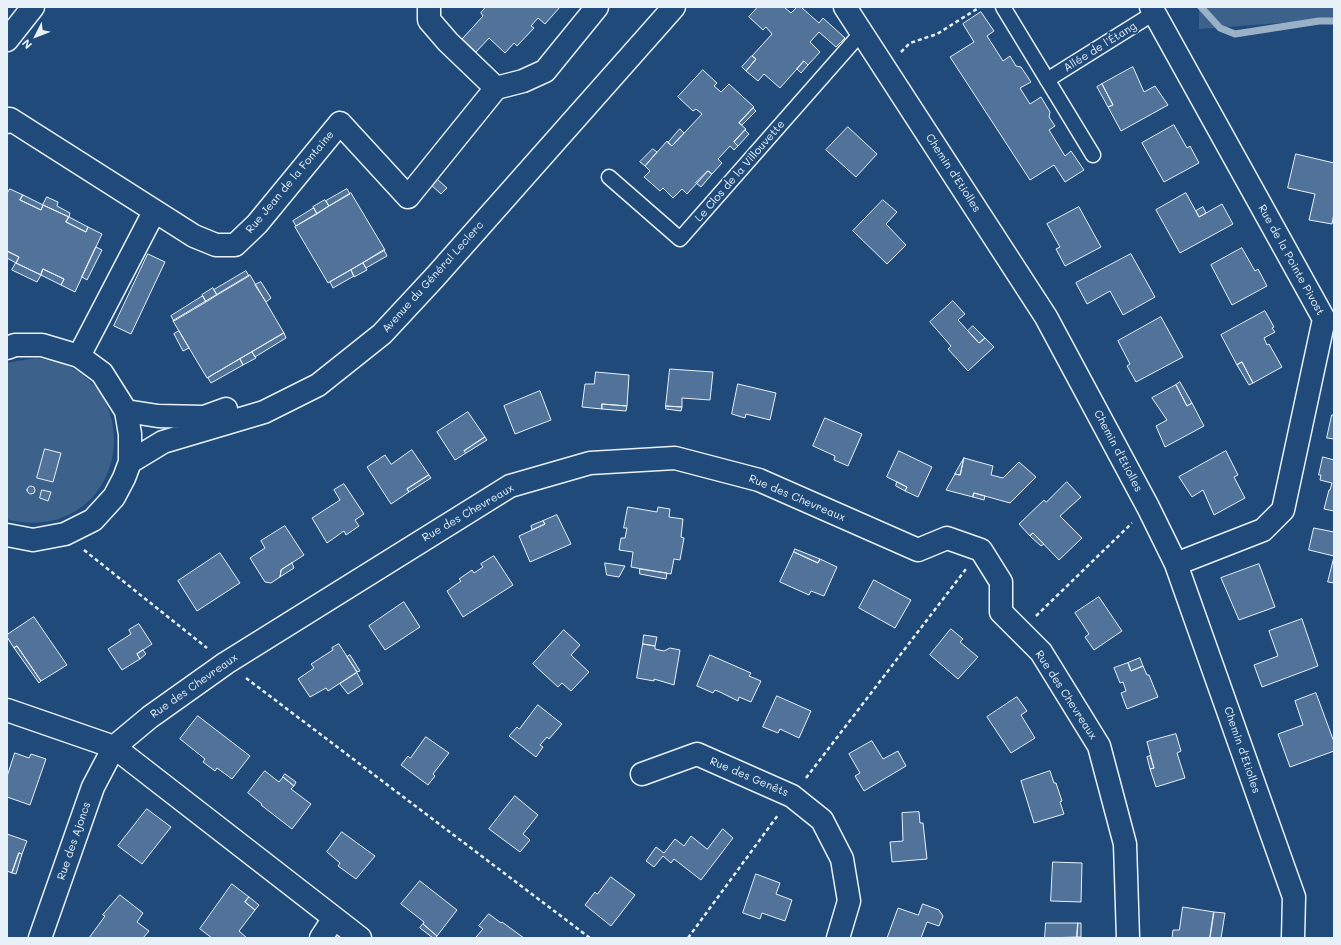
<!DOCTYPE html>
<html>
<head>
<meta charset="utf-8">
<style>
  body { margin:0 }
  #map { position:relative; width:1341px; height:945px; overflow:hidden; background:#1f4a7a; font-family:Mali,sans-serif }
  canvas { display:block }
  .frame { position:absolute; inset:0; border:8px solid #e8f1f8; pointer-events:none }
  .north { position:absolute; left:16px; top:16px; width:40px; height:40px; -webkit-text-stroke:3px #1f4a7a; paint-order:stroke; rotate:228deg; font-size:11px; font-weight:700; line-height:16px; text-align:center; color:#e8f1f8 }
  .north::after { content:''; display:block; margin:auto; width:14px; height:18px; background:#e8f1f8; clip-path:polygon(50% 0,100% 100%,50% 72%,0 100%) }
</style>
</head>
<body>
<div id="map">
<canvas width="1341" height="945"></canvas>
<div class="frame"></div>
<div class="north">N</div>
</div>
<script>
const c = document.querySelector('canvas').getContext('2d');
c.lineJoin = 'round';
function paint(path, color) { c.fillStyle = color; c.fill(path, 'evenodd'); }
function strokePath(path, color, width, dash) { c.strokeStyle = color; c.lineWidth = width; c.lineCap = dash ? 'butt' : 'round'; c.setLineDash(dash || []); c.stroke(path); }
function drawText(font, color, halo, rows, align = 'center') {
  c.font = font + ' Mali,sans-serif'; c.lineWidth = 4; c.setLineDash([]); c.textBaseline = 'middle'; c.strokeStyle = halo; c.fillStyle = color; for (const [text, x, y, turn = 0] of rows) {
    c.save(); c.translate(x, y); c.rotate((+turn || 0) * Math.PI / 180); c.textAlign = isNaN(turn) ? turn : align; if (halo) c.strokeText(text, 0, 0); c.fillText(text, 0, 0); c.restore();
  }
}
paint(new Path2D(`
  M1199,7H1334V19L1199,29Z
  M35,358C52,360 69,364 83,375C134,415 120,500 58,519C41,524 23,524 7,519V363Z`), '#3c628c');
strokePath(new Path2D(`
  M1201,7L1220,28L1235,34L1319,21H1334`), '#9ab0c7', 7);
const building = new Path2D(`
  M486,7H560L545,24L538,18L531,26L534,28L517,46L514,43L505,53L489,38L476,52L462,39L483,16L481,13Z
  M758,7H784L791,13L797,7H801L819,23L823,18L845,38L836,47L819,32L810,42L820,52L808,65L804,61L780,88L764,74L758,81L746,71L756,59L752,56L772,34L766,27L763,30L749,17Z
  M981,12L994,31L987,36L1003,61L1010,56L1016,66L1021,67L1031,82L1020,88L1030,104L1041,97L1050,112L1049,117L1055,126L1049,130L1065,156L1071,151L1084,170L1065,182L1054,165L1030,180L950,57L974,42L963,24Z
  M752,56L756,59L746,71L742,67Z
  M804,61L808,65L801,73L797,69Z
  M1133,67L1144,92L1155,86L1168,105L1121,131L1108,107L1113,105L1102,84Z
  M703,70L717,83L714,86L721,92L729,84L754,107L739,123L746,129L734,142L738,146L734,150L730,146L718,159L722,163L712,174L708,171L687,194L682,189L673,198L663,188L660,191L644,177L650,171L645,166L667,141L672,146L702,114L696,109L693,111L678,97Z
  M1102,84L1113,105L1108,107L1097,87Z
  M753,108L756,111L742,125L739,123Z
  M1174,125L1187,148L1190,146L1199,163L1164,182L1142,143Z
  M848,127L877,154L856,177L826,150Z
  M680,129L684,133L672,146L668,143Z
  M745,130L749,134L738,146L734,142Z
  M653,149L657,152L645,166L640,162Z
  M1296,154L1334,163V213L1332,224L1309,220L1315,194L1288,188Z
  M708,171L712,174L701,187L696,183Z
  M436,178L447,188L441,194L430,184Z
  M10,189L23,195L20,200L41,210L43,205L69,217L66,222L86,232L88,227L102,234L75,292L61,285L64,279L43,269L41,275L16,263L19,257L7,251V194Z
  M347,189L350,194L329,206L326,201Z
  M351,193L385,250L328,283L295,227Z
  M1186,193L1199,217L1222,204L1233,224L1180,253L1156,210Z
  M23,195L43,205L41,210L20,200Z
  M47,197L58,202L57,206L70,213L69,217L43,205Z
  M325,200L329,206L317,214L313,207Z
  M883,200L897,212L886,224L906,245L887,264L853,231Z
  M1079,207L1101,247L1065,266L1056,249L1060,247L1047,224Z
  M1203,207L1206,213L1199,217L1196,211Z
  M314,208L317,214L296,226L293,221Z
  M69,217L88,227L86,232L66,222Z
  M96,247L102,250L87,280L82,277Z
  M1242,248L1255,271L1258,269L1267,286L1232,305L1211,265Z
  M384,250L387,256L366,268L363,263Z
  M7,251L19,257L16,263L7,258Z
  M148,254L165,262L131,334L114,326Z
  M1131,254L1155,297L1123,315L1110,291L1087,304L1076,283Z
  M16,263L41,275L37,282L12,270Z
  M363,263L367,270L354,277L351,270Z
  M43,269L64,279L61,285L41,275Z
  M351,270L354,276L333,288L330,282Z
  M246,271L249,276L217,295L214,290Z
  M250,275L284,333L207,378L173,321Z
  M261,282L271,298L266,302L255,285Z
  M213,288L217,295L206,302L202,295Z
  M203,296L206,302L174,321L171,316Z
  M953,301L965,314L958,320L979,343L985,338L994,347L968,371L948,349L951,346L930,322Z
  M1265,311L1274,327L1272,328L1275,332L1264,338L1267,345L1269,344L1282,367L1253,383L1242,362L1237,365L1221,335Z
  M1161,317L1183,357L1136,382L1127,366L1130,364L1118,341Z
  M973,326L985,338L979,343L968,331Z
  M179,331L189,348L183,351L174,334Z
  M284,333L286,338L255,357L252,352Z
  M252,352L256,358L243,365L240,359Z
  M240,359L243,365L211,383L208,378Z
  M1242,362L1253,383L1249,385L1237,365Z
  M670,369L713,372L710,400L682,398V407L666,406Z
  M596,372L629,375L627,406L602,404V409L582,407L585,384H594Z
  M1180,382L1192,403L1187,406L1176,385Z
  M738,384L776,393L770,420L746,414L745,418L732,414Z
  M1176,385L1187,406L1192,403L1204,426L1165,447L1156,426L1167,420L1152,398Z
  M540,391L551,420L515,434L504,406Z
  M602,404L627,406L626,411L602,409Z
  M666,406L682,407L681,411L666,409Z
  M468,412L485,437L464,451L466,453L455,460L437,432Z
  M1332,415H1334V439L1327,438Z
  M825,418L862,434L848,466L834,460L835,456L813,446Z
  M485,437L487,440L466,453L464,451Z
  M45,449L61,453L53,482L37,478Z
  M412,450L429,475L407,489L409,492L391,504L367,467L385,455L391,464Z
  M899,451L932,467L918,497L905,491L907,487L887,477Z
  M1226,451L1238,475L1234,477L1245,498L1214,515L1203,490L1192,497L1179,477Z
  M1323,457L1334,460V511L1324,509L1329,490H1330L1332,483L1320,480L1321,475H1319Z
  M964,458L993,466L991,475L1003,478L1019,462L1036,477L1010,503L974,493L973,497L946,490L955,474L960,475Z
  M964,458L960,475L955,474Z
  M429,475L431,478L409,492L407,489Z
  M897,482L907,487L905,491L896,486Z
  M1067,482L1081,497L1060,516L1082,538L1059,560L1033,533L1030,536L1019,524L1044,500L1046,502Z
  M344,484L364,514L355,520L359,526L346,535L344,531L327,543L312,518L340,500L334,490Z
  M27 490a4 4 0 1 1 8 0a4 4 0 1 1-8 0Z
  M42,490L51,492L48,501L40,498Z
  M974,493L985,496L984,500L973,497Z
  M628,507L657,512L658,507L670,509L669,517L683,519L681,537L684,538L680,560L674,559L671,574L631,567L633,552L619,550L621,538H625L627,528H624Z
  M557,515L571,544L530,562L519,536L545,524L543,521Z
  M543,521L545,524L532,530L531,526Z
  M285,526L304,555L281,570L280,577L271,583L265,582L250,558L265,548L261,541Z
  M1314,528L1334,532V556L1309,550Z
  M1033,533L1044,544L1041,546L1030,536Z
  M795,549L820,559L818,563L794,552Z
  M794,552L818,563L820,559L837,567L824,596L811,591L809,595L780,582Z
  M220,553L240,583L197,611L178,581Z
  M494,556L513,585L463,617L447,591L461,581L459,579L472,570L474,573L483,567L481,564Z
  M1334,557V583L1328,582Z
  M292,563L294,568L280,577L281,570Z
  M605,563L625,566L619,577L607,575Z
  M1259,564L1275,607L1239,620L1221,578Z
  M640,569L667,573L666,579L640,574Z
  M874,580L911,600L895,628L859,608Z
  M1099,597L1122,631L1094,650L1085,637L1089,634L1075,613Z
  M404,602L420,627L385,650L369,626Z
  M34,617L67,665L41,681L17,646L14,648L7,637V635Z
  M1302,619L1318,666L1262,687L1254,665L1278,656L1269,631Z
  M139,624L152,644L137,654L140,659L122,670L108,649L131,634L129,630Z
  M951,629L963,639L960,642L978,657L958,679L930,655Z
  M564,630L580,645L571,655L589,672L571,691L562,683L558,687L533,664Z
  M644,635L657,637L655,646L643,644Z
  M339,644L357,672L328,691L326,688L310,697L298,679L314,668L311,664L333,650L332,648Z
  M643,644L655,646V649L664,651L670,648L680,650L674,685L654,679V681L637,678Z
  M17,646L41,681L39,683L14,648Z
  M143,650L146,654L140,659L137,654Z
  M350,655L360,671L357,672L347,657Z
  M710,655L751,673L749,676L761,681L751,702L739,697L738,701L720,692L715,690L713,693L697,686Z
  M1140,658L1143,666L1131,671L1128,663Z
  M1128,663L1131,671L1143,666L1147,675H1149L1158,697L1127,709L1121,693L1126,691L1123,682L1120,683L1114,668Z
  M357,673L363,684L348,694L340,684Z
  M1316,693L1334,742V751L1290,767L1278,734L1303,725L1295,701Z
  M777,696L811,711L799,738L780,729L778,733L763,727Z
  M1017,697L1027,711L1021,715L1035,738L1011,753L987,717Z
  M538,705L562,724L549,739L547,737L540,745L543,747L536,757L509,736L517,727L519,729Z
  M198,716L250,756L232,779L217,768L215,771L203,762L205,759L180,739Z
  M1176,734L1181,751L1177,753L1185,778L1156,787L1150,769L1154,768L1147,742Z
  M426,737L449,753L433,774L435,776L428,785L401,765L408,756L410,758Z
  M872,741L883,759L898,751L906,766L864,791L855,776L860,773L849,754Z
  M15,753L29,758L31,754L46,759L30,805L7,797V777Z
  M1150,756L1154,768L1150,769L1147,757Z
  M265,771L279,782L283,777L294,786L291,789L311,804L292,829L261,805L262,804L248,793Z
  M1050,771L1054,783H1056L1062,801L1060,802L1064,814L1034,823L1021,781Z
  M285,774L296,782L294,786L283,777Z
  M515,796L538,815L523,834L530,840L520,852L489,829Z
  M147,809L171,827L142,864L118,846Z
  M919,812L920,823H923L927,859L892,862L890,842L903,841L902,813Z
  M723,829L733,838L701,880L674,859L671,863L663,856L654,867L646,861L656,847L664,853L675,839L684,846L691,836L707,849Z
  M342,832L375,856L356,879L338,866L340,863L327,852Z
  M7,834L27,841L22,854L19,853L12,873L7,871Z
  M19,853L22,854L16,874L12,873Z
  M1053,862L1082,863L1081,902L1051,901Z
  M756,874L780,883L776,894L792,900L785,921L762,913L760,919L743,913Z
  M611,877L635,895L611,926L585,905L595,892L597,894Z
  M420,881L457,910L437,936L423,924L424,922L401,904Z
  M232,884L249,897L245,902L255,910L239,931L247,938H212L200,929Z
  M120,895L143,913L137,922L149,931L143,938H89L105,916L103,915Z
  M249,897L259,905L255,910L245,902Z
  M923,904L939,910L943,916L939,926L927,922L921,938H887L898,908L918,915Z
  M1183,907L1214,912L1210,938H1172L1173,930H1179Z
  M1214,912L1225,913L1221,938H1210Z
  M489,914L501,923L502,922L524,938H478L476,937L483,929L479,926Z
  M1046,923H1078L1077,937L1045,938Z
  M1078,923H1081V937H1077Z
  M423,924L437,936L436,938H433L420,928Z`);
paint(building, '#517399');
strokePath(building, '#e8f1f8', 1);
const service = new Path2D(`
  M1003,7L1093,155
  M1047,80L1154,13
  M609,177L680,239L862,32`);
const minor = new Path2D(`
  M429,7V20L448,42L496,88
  M845,7L1046,317L1148,507L1176,564L1294,897L1293,938
  M1151,7L1324,319L1283,510L1263,530L1176,564
  M7,40L33,7
  M7,122L10,119L194,236L216,245H235L257,224L340,123L408,197L496,88L523,81L545,71L597,7
  M79,356L154,212
  M7,710L114,747L360,938
  M642,774L697,754L792,796L822,820L842,859L849,901L838,938
  M40,938L93,787L114,747L150,717L226,663L510,486L590,463L675,458L759,480L918,550L947,538L981,550L1001,582V612L1041,652L1099,746L1125,844L1128,938
  M321,938L334,918`);
const secondary = new Path2D(`
  M7,348L15,345H42L79,356L102,373L126,411L130,434V462L124,478L114,497L93,520L65,534L33,540L7,535
  M126,411L158,416L204,417L226,409
  M130,462L163,442L264,412L318,385L382,334L435,277L674,7`);
strokePath(service, '#e8f1f8', 17);
strokePath(minor, '#e8f1f8', 25);
strokePath(secondary, '#e8f1f8', 25);
strokePath(new Path2D(`
  M901,52L910,43L937,34L980,7
  M84,550L207,648
  M1036,616L1132,523
  M246,678L590,938
  M806,778L966,569
  M688,938L778,815`), '#e8f1f8', 2.5, [4, 3]);
strokePath(service, '#1f4a7a', 14);
strokePath(minor, '#1f4a7a', 22);
strokePath(secondary, '#1f4a7a', 22);
drawText('11px', '#e8f1f8', '#1f4a7a', [
  ["Allée de l'Étang",1100,47,-32],
  ["Le Clos de la Villouvette",740,171,-49],
  ["Chemin d'Etiolles",953,173,57],
  ["Rue Jean de la Fontaine",290,182,-50],
  ["Rue de la Pointe Pivost",1291,260,61],
  ["Avenue du Général Leclerc",433,277,-48],
  ["Chemin d'Etiolles",1118,451,62],
  ["Rue des Chevreaux",797,498,23],
  ["Rue des Chevreaux",468,513,-30],
  ["Rue des Chevreaux",194,686,-35],
  ["Rue des Chevreaux",1066,695,57],
  ["Chemin d'Etiolles",1242,750,71],
  ["Rue des Genêts",749,777,23],
  ["Rue des Ajoncs",74,841,-71]
]);
</script>
</body>
</html>
